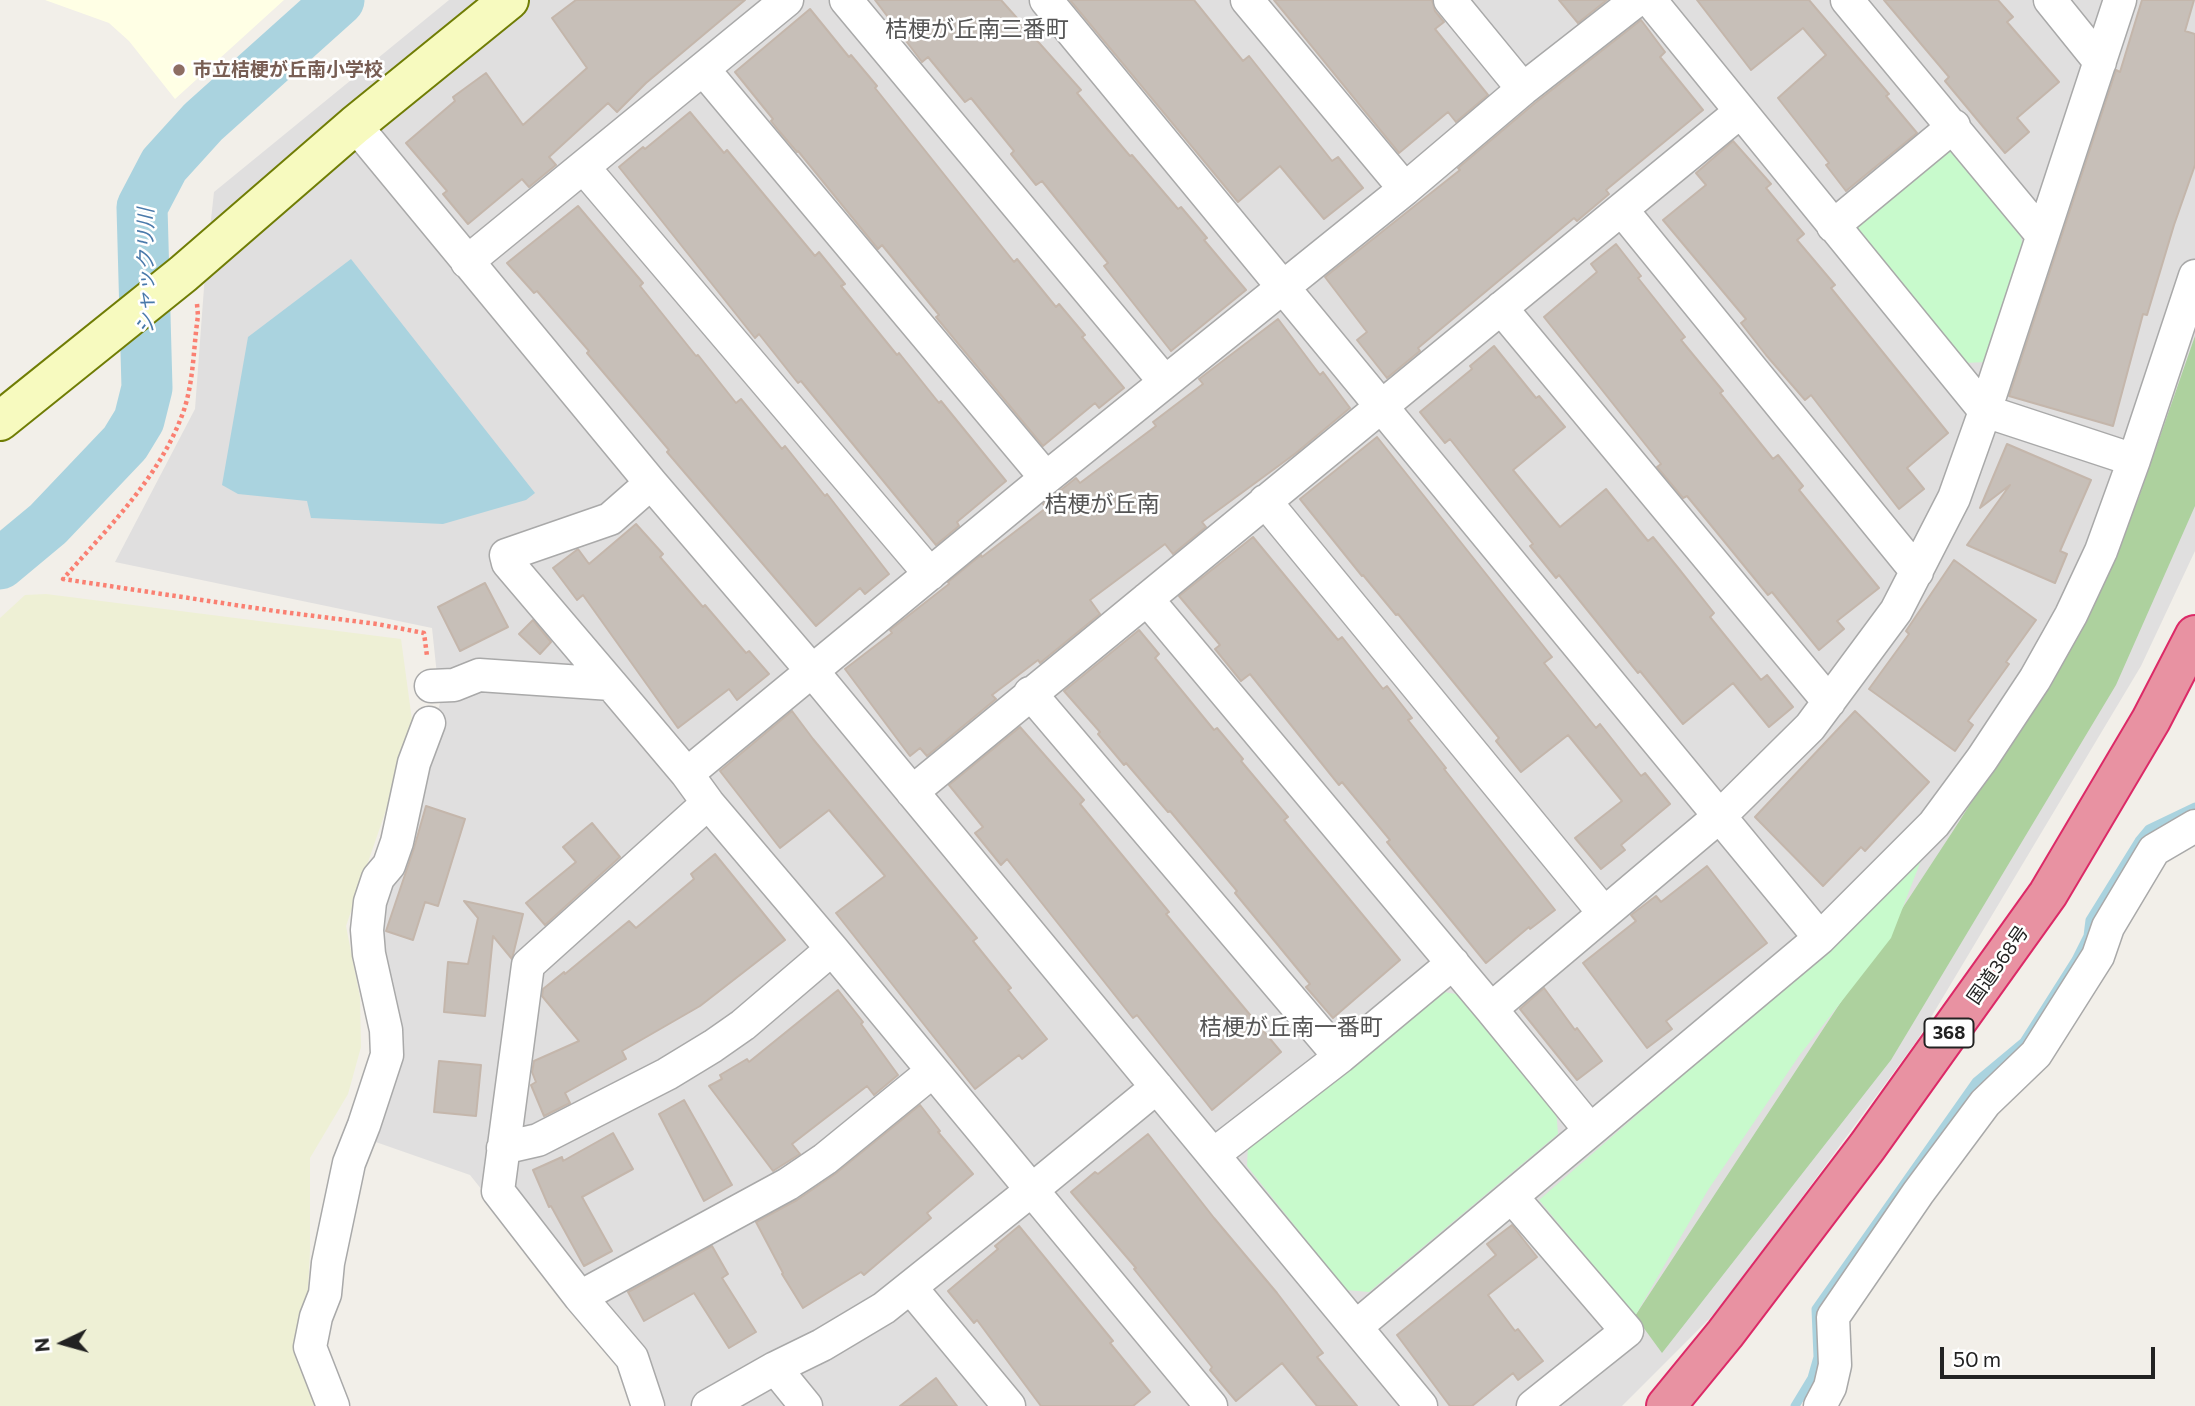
<!DOCTYPE html>
<html>
<head>
<meta charset="utf-8">
<style>
  body { margin:0 }
  #map { position:relative; width:2195px; height:1406px; overflow:hidden; background:#f2efe9; font-family:Commissioner,sans-serif }
  canvas { display:block }
  .north { position:absolute; left:28px; top:1308px; width:70px; height:70px; -webkit-text-stroke:5px #fff; paint-order:stroke; rotate:265deg; font-size:19px; font-weight:700; line-height:28px; text-align:center; color:#222 }
  .north::after { content:''; display:block; margin:auto; width:24px; height:32px; background:#222; clip-path:polygon(50% 0,100% 100%,50% 72%,0 100%) }
  .scale { position:absolute; left:1940px; top:1347px; width:215px; height:32px; box-sizing:border-box; border:4px solid #222; border-top:0; padding-left:9px; font-size:21px; line-height:24px; white-space:nowrap; color:#222; -webkit-text-stroke:5px #fff; paint-order:stroke }
</style>
</head>
<body>
<div id="map">
<canvas width="2195" height="1406"></canvas>
<div class="north">N</div>
<div class="scale">50 m</div>
</div>
<script>
const c = document.querySelector('canvas').getContext('2d');
c.lineJoin = 'round';
function paint(path, color) { c.fillStyle = color; c.fill(path, 'evenodd'); }
function strokePath(path, color, width, dash) { c.strokeStyle = color; c.lineWidth = width; c.lineCap = dash ? 'butt' : 'round'; c.setLineDash(dash || []); c.stroke(path); }
function drawText(font, color, halo, rows, align = 'center') {
  c.font = font + ' Commissioner,"Noto Sans JP",sans-serif'; c.lineWidth = 5; c.setLineDash([]); c.textBaseline = 'middle'; c.strokeStyle = halo; c.fillStyle = color; for (const [text, x, y, turn = 0] of rows) {
    c.save(); c.translate(x, y); c.rotate((+turn || 0) * Math.PI / 180); c.textAlign = isNaN(turn) ? turn : align; if (halo) c.strokeText(text, 0, 0); c.fillText(text, 0, 0); c.restore();
  }
}
paint(new Path2D(`
  M449,0H2195V551L2141,666L1918,1039L1723,1305L1622,1406H631L623,1367L470,1175L370,1140L374,928L410,818L440,703L432,628L115,562L195,409L205,274L214,192Z`), '#e0dfdf');
paint(new Path2D(`
  M45,0H284L175,99L129,41L109,23Z`), '#ffffe5');
paint(new Path2D(`
  M46,594L401,639L412,720L385,813L346,926L360,997L361,1047L348,1094L310,1158V1251L305,1349L324,1406H0V618L25,595Z`), '#eef0d5');
paint(new Path2D(`
  M2195,336V506L2116,685L1891,1060L1662,1353L1635,1316L1953,831L2087,621L2139,497Z`), '#add19e');
paint(new Path2D(`
  M1956,148L2019,227L2023,248L1987,362L1964,363L1855,232L1858,218L1941,149Z
  M1922,858L1891,938L1799,1056L1708,1190L1635,1316L1539,1200L1811,964Z
  M1438,991L1462,995L1556,1108L1558,1134L1369,1292L1346,1290L1247,1166L1248,1145Z`), '#c8facc');
paint(new Path2D(`
  M351,259L535,493L526,500L443,524L311,518L307,501L238,494L222,485L248,337Z`), '#aad3df');
strokePath(new Path2D(`
  M1795,1406L1812,1378L1818,1357L1816,1309L1976,1082L2024,1042L2076,960L2088,936L2090,920L2139,841L2149,829L2195,807`), '#aad3df', 9);
strokePath(new Path2D(`
  M0,564L48,524L125,443L139,420L147,388L142,207L164,165L203,122L339,0`), '#aad3df', 51);
const building = new Path2D(`
  M576,0H745L646,83L617,112L608,103L549,157L556,165L529,187L522,179L468,224L443,194L447,191L406,143L455,101L453,97L486,73L523,125L587,68L552,18Z
  M875,0H1001L1081,90L1077,93L1130,156L1132,155L1178,209L1181,207L1207,238L1204,240L1246,290L1171,351L1104,266L1108,263L1042,181L1036,185L1011,154L1014,151L971,98L965,102L928,57L922,62Z
  M1070,0H1194L1243,61L1249,56L1332,161L1338,157L1363,188L1324,219L1280,166L1238,202Z
  M1274,0H1432L1435,11L1444,22L1435,29L1488,95L1456,122L1448,112L1399,153Z
  M1559,0H1607L1578,23Z
  M1697,0H1809L1889,94L1886,96L1917,133L1846,191L1826,165L1829,163L1778,98L1826,55L1803,28L1751,70Z
  M1884,0H1998L2013,17L2007,22L2059,82L2017,118L2029,132L2005,153L1945,81L1949,77Z
  M2142,0H2194L2185,31L2195,34V165L2174,225L2147,315L2143,314L2113,426L2009,396L2116,70L2120,72Z
  M810,9L849,57L851,55L877,86L875,88L1014,262L1017,259L1056,307L1059,304L1085,335L1082,337L1124,388L1099,408L1095,403L1043,446L936,317L939,315L882,245L878,249L798,151L797,152L779,131L771,121L773,119L735,72Z
  M1641,20L1665,52L1660,57L1703,110L1606,190L1609,194L1577,221L1574,218L1418,348L1420,351L1387,378L1357,340L1367,332L1325,277L1460,170L1458,168L1535,103Z
  M690,112L724,153L727,150L815,256L819,252L845,284L841,286L897,355L899,353L939,403L941,401L1006,481L957,522L959,526L936,545L801,381L798,383L759,334L755,338L619,167L643,147L645,149Z
  M1733,141L1771,184L1766,188L1804,234L1797,240L1835,285L1831,288L1948,433L1907,468L1924,489L1899,509L1811,395L1805,400L1766,355L1741,323L1746,319L1663,220L1706,185L1696,173Z
  M578,206L643,283L640,286L696,356L698,355L736,403L741,399L782,449L785,446L825,496L827,494L889,574L865,594L860,588L816,626L667,452L669,450L587,353L589,351L537,291L534,293L507,263Z
  M1616,244L1641,276L1638,278L1685,337L1681,340L1723,391L1720,393L1773,459L1778,455L1803,486L1799,490L1879,588L1837,621L1844,629L1819,650L1772,592L1768,595L1687,496L1683,498L1657,467L1661,464L1544,317L1597,272L1591,264Z
  M1278,319L1320,375L1323,372L1350,408L1296,453L1202,522L1206,527L1173,554L1165,544L1090,600L1100,614L1040,663L1038,660L992,695L996,699L927,756L920,748L910,756L845,669L892,633L890,630L949,584L948,582L981,555L982,557L1046,508L1043,504L1076,478L1080,483L1156,426L1153,422L1203,384L1199,379Z
  M1494,346L1536,398L1539,396L1565,427L1513,470L1560,527L1606,489L1648,541L1653,537L1679,569L1714,613L1710,617L1761,680L1767,675L1793,707L1769,727L1733,683L1683,724L1640,671L1638,673L1559,575L1556,578L1530,546L1533,544L1450,439L1445,443L1420,412L1472,369L1470,366Z
  M1377,437L1552,657L1544,663L1596,728L1600,724L1641,776L1645,773L1670,804L1621,845L1625,850L1601,869L1575,838L1622,801L1568,735L1521,772L1496,741L1499,738L1398,614L1396,615L1363,575L1362,576L1300,499Z
  M2007,444L2091,480L2060,551L2067,554L2055,583L1967,545L2010,485L1980,508Z
  M636,524L663,554L660,557L703,607L705,605L746,653L749,651L769,674L737,700L729,689L678,728L583,595L577,600L553,568L578,549L589,564Z
  M1253,537L1338,640L1342,637L1383,689L1387,686L1412,718L1408,720L1446,768L1444,769L1555,910L1530,929L1529,927L1486,963L1387,842L1390,840L1342,782L1339,785L1250,674L1241,681L1215,649L1220,645L1179,596Z
  M1954,560L2036,620L2006,662L2009,664L1968,721L1973,725L1955,751L1869,689L1909,634L1906,631Z
  M485,583L508,627L460,651L438,607Z
  M533,620L551,642L540,654L519,634Z
  M1139,630L1159,654L1155,658L1214,730L1217,728L1243,759L1241,761L1288,817L1284,820L1400,960L1333,1018L1306,987L1310,984L1235,893L1237,891L1170,811L1168,812L1126,763L1124,765L1098,734L1100,732L1064,691Z
  M792,711L813,739L977,938L973,941L1011,988L1008,990L1047,1039L1022,1059L1019,1055L975,1089L836,913L885,876L829,810L780,848L720,771Z
  M1855,711L1929,782L1865,851L1861,847L1823,886L1755,817Z
  M1020,727L1084,800L1080,804L1169,912L1166,914L1281,1052L1212,1110L1137,1015L1133,1018L1007,859L1001,865L975,833L983,827L949,785Z
  M426,806L465,819L438,906L425,902L413,940L386,931L414,848Z
  M592,823L620,857L545,925L526,903L576,862L563,847Z
  M715,854L785,940L700,1006L622,1051L626,1059L565,1093L570,1103L544,1116L531,1085L536,1082L532,1072L534,1061L579,1041L542,996L543,989L564,972L565,974L629,921L636,928L694,879L691,874Z
  M1707,866L1767,943L1666,1021L1672,1029L1647,1048L1583,963L1636,921L1631,915L1656,896L1661,902Z
  M464,901L523,914L512,959L493,936L485,1016L444,1012L448,962L468,964L478,918Z
  M1544,988L1575,1030L1577,1028L1602,1061L1577,1080L1520,1009Z
  M838,990L863,1022L861,1024L898,1075L874,1095L867,1086L792,1144L800,1154L773,1171L709,1086L722,1079L720,1075L747,1059L749,1062Z
  M439,1061L481,1065L476,1116L434,1112Z
  M684,1100L732,1185L704,1201L659,1114Z
  M920,1105L940,1131L938,1132L973,1174L927,1213L931,1218L864,1275L861,1272L803,1308L782,1274L783,1273L756,1222L797,1200L835,1174Z
  M613,1133L633,1169L582,1197L612,1251L584,1266L551,1206L549,1207L533,1170L562,1157L563,1161Z
  M1148,1134L1214,1218L1277,1293L1323,1353L1317,1357L1357,1406H1317L1282,1363L1236,1401L1210,1370L1212,1367L1134,1269L1136,1268L1071,1192L1095,1172L1098,1174Z
  M1512,1225L1537,1257L1488,1295L1515,1331L1518,1329L1543,1361L1518,1380L1513,1373L1472,1406H1450L1397,1335L1496,1255L1487,1244Z
  M1019,1226L1113,1341L1110,1343L1150,1392L1133,1406H1041L977,1320L974,1323L948,1291L998,1249L995,1246Z
  M712,1246L728,1274L722,1278L756,1332L729,1348L694,1293L644,1321L628,1292Z
  M936,1378L957,1406H900Z`);
paint(building, '#c7bfb8');
strokePath(building, '#c4b6ab', 2);
const street = new Path2D(`
  M846,0L1165,382
  M1046,0L1820,938
  M1247,0L1405,189
  M1450,0L1523,89
  M1650,0L1985,411L2134,460
  M1847,0L2042,235
  M2050,0L2100,62
  M703,69L1046,478
  M355,125L651,483L813,672L1421,1406
  M584,168L930,574
  M1622,210L1917,572
  M1833,226L1954,126
  M467,262L787,0
  M1501,308L1829,702
  M1265,501L1604,913
  M1147,599L1491,1009L1590,1130
  M611,684L508,563L506,555L610,519L651,483
  M431,686L454,685L479,675L611,684L687,774
  M1030,693L1340,1057
  M912,792L1740,112
  M1491,1009L1721,815L1810,727L1896,611L1954,498L1985,411L2120,0
  M503,1148L538,1140L667,1074L713,1046L743,1025L832,949
  M1213,1155L1340,1057L1453,963
  M1512,1197L1627,1331L1533,1406
  M911,1288L1009,1406
  M580,1297L788,1184L825,1159L933,1071
  M1357,1326L1820,938L1934,824L1982,759L2035,679L2071,615L2101,551L2134,460L2195,276
  M775,1368L806,1406
  M333,1406L310,1347L316,1317L325,1294L328,1263L349,1163L364,1125L387,1055L386,1030L369,954L367,930L370,902L378,878L389,865L397,842L414,763L429,723
  M648,1406L632,1358L580,1297L498,1191L528,965L708,803
  M708,1406L775,1368L822,1345L884,1308L1033,1189L1157,1087
  M1211,1406L832,949L708,803L687,774L1046,478L1405,189L1523,89L1637,0
  M1820,1406L1830,1387L1835,1365L1833,1317L1918,1193L1985,1103L2036,1054L2098,956L2108,927L2154,850L2195,826`);
const secondary = new Path2D(`
  M0,421L183,274L355,125L509,0`);
const highway = new Path2D(`
  M1666,1406L1725,1334L1867,1147L2048,894L2151,720L2195,635`);
strokePath(street, '#a9a9a9', 35);
strokePath(secondary, '#707d05', 42);
strokePath(highway, '#dc2a67', 42);
strokePath(new Path2D(`
  M197,304L198,316C193,349 194,386 181,418C157,480 106,530 63,579L275,611L377,624L424,633L427,656`), '#fa8072', 4.5, [3.5, 3.5]);
strokePath(street, '#fff', 32);
strokePath(secondary, '#f7fabf', 38);
strokePath(highway, '#e892a2', 38);
for (const [x, y, r, color] of [
  [179,70,7,"#8d6e63"]
]) { const dot = new Path2D(); dot.arc(x, y, r, 0, 2 * Math.PI); c.fillStyle = color; c.fill(dot); strokePath(dot, '#fff', 2.5); }
for (const [x, y, w] of [
  [1949,1033,49]
]) { const box = new Path2D(); box.roundRect(x - w / 2, y - 14.5, w, 29, 5); c.fillStyle = '#fff'; c.fill(box); strokePath(box, '#222', 2); }
drawText('bold 18px', '#222', null, [
  ["368",1949,1033]
]);
drawText('bold 19px', '#785e54', '#fff', [
  ["市立桔梗が丘南小学校",193,70]
], 'left');
drawText('19px', '#222', '#fff', [
  ["国道368号",1998,965,-55]
]);
drawText('italic 21px', '#4a7aab', '#fff', [
  ["シャックリ川",146,271,-90]
]);
drawText('23px', '#555', '#fff', [
  ["桔梗が丘南三番町",977,29],
  ["桔梗が丘南",1102,504],
  ["桔梗が丘南一番町",1291,1027]
]);
</script>
</body>
</html>
